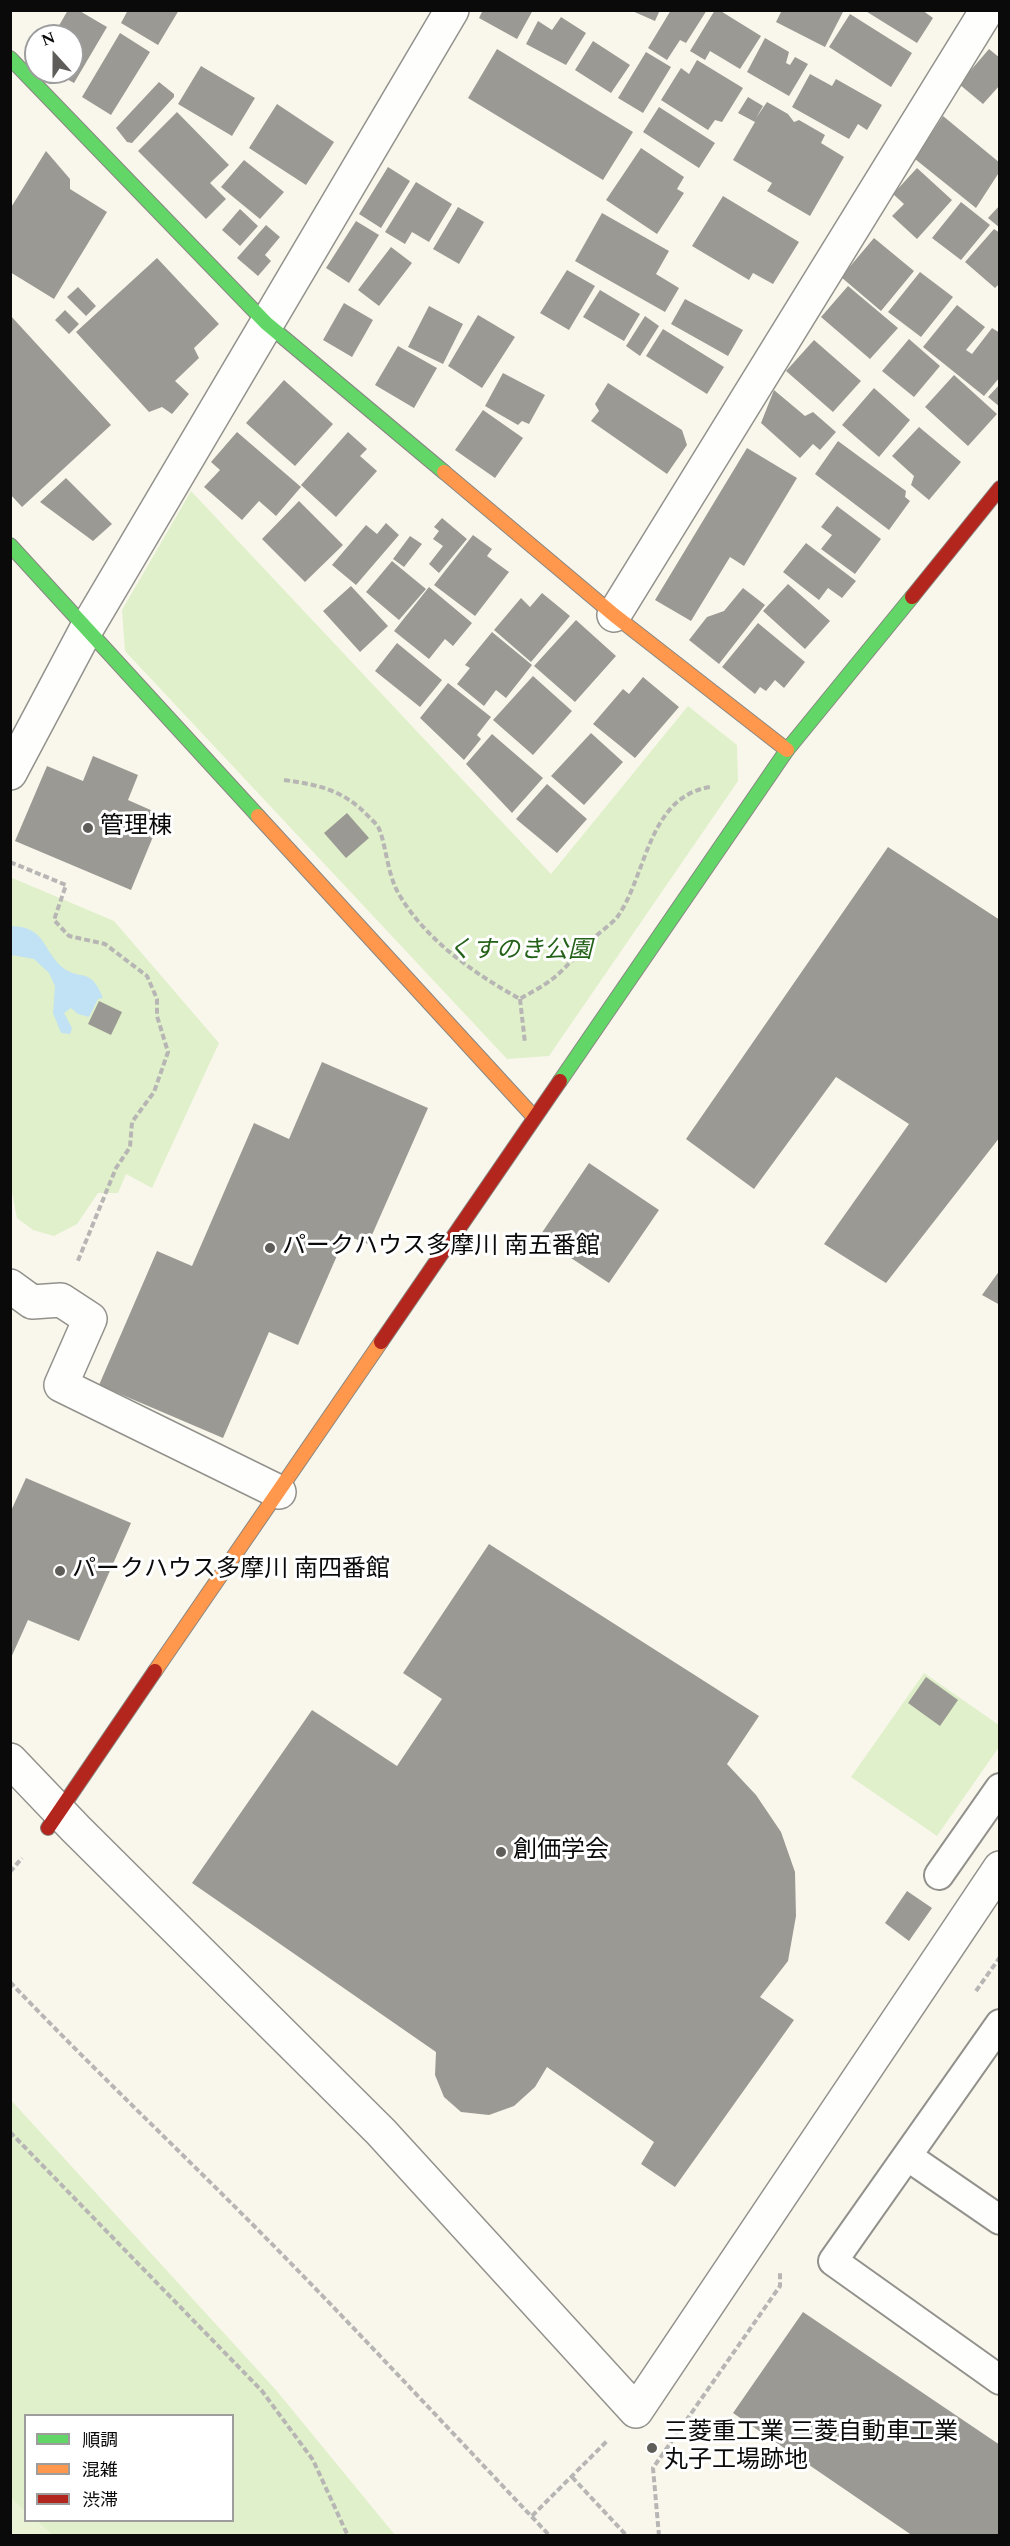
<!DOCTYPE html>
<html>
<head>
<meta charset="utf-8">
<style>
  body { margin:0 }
  #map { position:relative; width:1010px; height:2546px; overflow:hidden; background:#f9f7ec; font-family:Spectral,"Noto Sans JP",serif }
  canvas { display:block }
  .frame { position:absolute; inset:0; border:12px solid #0a0a0a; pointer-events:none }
  .legend { position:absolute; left:24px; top:2414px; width:210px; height:108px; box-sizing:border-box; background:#fff; border:2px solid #9d9d9d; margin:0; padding:8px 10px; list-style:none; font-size:18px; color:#0a0a0a }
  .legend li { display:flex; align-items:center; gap:12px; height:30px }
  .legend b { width:30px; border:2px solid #9d9d9d }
  .north { position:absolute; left:24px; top:24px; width:60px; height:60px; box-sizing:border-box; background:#fff; border:2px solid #9d9d9d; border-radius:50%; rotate:339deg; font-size:16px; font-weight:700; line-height:24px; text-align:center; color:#0a0a0a }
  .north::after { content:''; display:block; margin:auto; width:21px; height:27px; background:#5e5d59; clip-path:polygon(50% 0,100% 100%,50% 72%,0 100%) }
</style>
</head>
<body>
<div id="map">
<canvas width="1010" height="2546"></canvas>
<div class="frame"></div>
<ul class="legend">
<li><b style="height:8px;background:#63d668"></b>順調</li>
<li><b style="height:8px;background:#ff974d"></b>混雑</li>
<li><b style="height:8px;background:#b3261e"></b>渋滞</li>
</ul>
<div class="north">N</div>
</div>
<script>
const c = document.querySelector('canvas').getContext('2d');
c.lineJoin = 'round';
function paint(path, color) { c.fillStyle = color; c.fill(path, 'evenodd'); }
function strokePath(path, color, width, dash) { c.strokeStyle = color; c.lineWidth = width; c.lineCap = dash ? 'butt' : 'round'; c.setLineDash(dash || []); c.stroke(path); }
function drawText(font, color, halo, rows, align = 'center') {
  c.font = font + ' Spectral,"Noto Sans JP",serif'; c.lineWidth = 6; c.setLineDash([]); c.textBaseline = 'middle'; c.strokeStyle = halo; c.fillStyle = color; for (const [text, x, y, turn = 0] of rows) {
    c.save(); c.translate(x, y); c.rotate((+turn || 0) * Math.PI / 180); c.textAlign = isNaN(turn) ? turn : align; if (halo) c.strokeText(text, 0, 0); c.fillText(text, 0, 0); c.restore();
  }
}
paint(new Path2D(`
  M191,491L551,874L688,706L737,745L738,781L549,1056L507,1059L125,651L122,610Z
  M10,877L114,921L219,1043L152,1188L126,1174L118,1193H98L77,1224L54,1236L33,1230L17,1218L11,1187Z
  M924,1673L999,1725V1747L937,1836L851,1777Z
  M10,2099L276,2390L395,2535H11ZM26,2416H232V2520H26Z`), '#e0f0ca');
paint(new Path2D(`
  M11,2497L25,2511L26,2520L37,2521L53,2535H11Z`), '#eaf3d5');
paint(new Path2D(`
  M11,926C46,927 41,948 62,967C80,982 90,965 103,998L98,999L89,1017L78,1014L71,1008L64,1013L72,1028L70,1034L61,1033L53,1013L55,986L49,973L34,959L11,955Z`), '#c1e1f4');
paint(new Path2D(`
  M68,10H78L107,27L74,83L54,72H72V36H61L63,32L57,29Z
  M128,10H179L158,45L121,23Z
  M483,10H533L517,39L479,18Z
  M630,10H660L655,21Z
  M671,10H707L686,43L680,40L667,60L648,48Z
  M715,10H719L761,36L740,69L710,51L705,60L690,51Z
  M782,10H844L825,47L776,22Z
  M864,10H922L933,18L917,43Z
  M850,14L912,53L891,87L829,47Z
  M561,17L586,33L566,65L526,44L538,21L552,30Z
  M120,33L150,52L111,115L82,97Z
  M765,38L789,52L786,63L790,65L795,57L808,64L789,96L747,72Z
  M593,41L630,65L611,93L575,70Z
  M497,49L633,132L603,180L468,98Z
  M989,49L1000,58V85L983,104L959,84Z
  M646,52L671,67L643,113L618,98Z
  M697,60L743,88L722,122L715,120L708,130L661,100L681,68L689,74Z
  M201,66L255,98L232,136L178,104Z
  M810,74L832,86L836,79L882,105L867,130L858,124L849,139L792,107Z
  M159,82L174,94V97L132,143L127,142L116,128Z
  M748,97L763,106L756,118L767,102L788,114L794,122L799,120L825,135L821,143L844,157L810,216L767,191L772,183L733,160L755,122L738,113Z
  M277,104L334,142L306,185L249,148Z
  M659,107L715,143L699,168L643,132Z
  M177,112L229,165L210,183L226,199L206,219L138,151Z
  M943,116L1000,163V171L976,208L915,159Z
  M641,148L684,177L677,189L684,193L657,234L606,200Z
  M46,151L70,179V189L107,212L54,299L10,272V209Z
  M244,160L284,192L260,219L221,187Z
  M388,167L410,181L381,228L359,214Z
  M917,168L952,200L917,239L892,216L904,204L893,194Z
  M416,182L452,204L429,242L412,232L405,244L385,232Z
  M723,196L799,242L773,284L753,273L749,280L692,246Z
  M961,202L990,225L961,260L932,238Z
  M1000,205V228L988,218Z
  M458,207L484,222L459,264L433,249Z
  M240,209L258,226L240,246L222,230Z
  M602,213L669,251L656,274L679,288L665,312L575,261Z
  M356,221L379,235L349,283L326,268Z
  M266,225L280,237L265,255L271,261L258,276L237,258Z
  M994,229L1000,233V283L995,288L965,262Z
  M874,238L914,271L881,311L841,277Z
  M391,247L412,263L379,306L358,290Z
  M157,258L219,324L194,348L199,358L175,381L189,394L172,414L162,407L149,412L76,332Z
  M567,270L595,286L569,330L540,313Z
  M920,272L953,297L921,337L888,312Z
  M848,286L898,328L870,359L821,317Z
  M78,287L96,306L86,316L67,297Z
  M600,290L640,314L624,341L583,317Z
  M685,299L743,330L728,356L671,324Z
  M344,303L373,320L352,357L323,340Z
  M957,305L985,327L966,350L972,354L992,328L1000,333V377L984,396L923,347Z
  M429,306L463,324L443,364L408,347Z
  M65,310L79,324L69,334L55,320Z
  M10,315L111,425L22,507L10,494Z
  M478,315L515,337L482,388L448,366Z
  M645,316L659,326L640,356L626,346Z
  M663,329L724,367L707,394L646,356Z
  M909,339L940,366L914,397L882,371Z
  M814,340L861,381L833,412L786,371Z
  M398,346L437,368L414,408L375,385Z
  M503,373L545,395L529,424L522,421L518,425L485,406Z
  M954,375L997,414L968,446L925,407Z
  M284,380L333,424L295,466L246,423Z
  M608,383L682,430L687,445L667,474L591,421L599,411L595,404Z
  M1000,384V407L988,397Z
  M874,388L910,420L879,457L842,425Z
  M774,390L805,416L813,412L836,432L820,450L813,444L800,458L761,423Z
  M483,410L523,438L495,478L455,450Z
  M919,427L961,462L929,500L911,485L914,476L892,456Z
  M237,432L301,487L276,516L259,501L242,520L204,487L220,470L211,462Z
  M348,432L367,449L360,456L377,471L336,517L301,485Z
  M838,441L906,491L905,497L910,501L889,530L815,474Z
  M747,448L797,478L744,566L730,557L691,621L655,600Z
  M66,478L112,524L93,541L40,502Z
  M299,501L343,545L305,582L262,539Z
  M837,506L881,539L855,574L821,549L832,535L821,527Z
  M442,518L467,539L439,573L429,564L443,546L433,539L439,531L434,527Z
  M386,523L399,535L356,585L332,565L366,525L377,534Z
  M473,535L492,549L487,556L509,572L475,616L434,585Z
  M410,536L422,544L404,567L393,559Z
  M806,543L856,581L842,598L828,588L819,600L783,572Z
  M392,561L426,589L399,620L366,592Z
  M788,584L830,621L805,649L763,611Z
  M351,586L388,626L360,652L323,611Z
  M429,587L472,623L453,646L445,639L429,659L394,631Z
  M743,588L765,605L719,664L689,640L707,617L724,611Z
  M542,593L570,616L531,662L494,630L521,598L530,607Z
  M576,620L616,656L575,702L534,666Z
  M758,623L805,662L784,688L775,680L766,691L760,687L755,694L722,667Z
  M492,632L532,665L506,698L496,690L484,706L457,684L470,668L465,665Z
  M397,643L442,680L420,707L375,671Z
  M533,676L572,711L533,755L493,720Z
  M643,677L679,707L635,758L593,724L623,689L629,694Z
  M448,683L491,717L477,735L481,739L464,760L420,718Z
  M591,733L623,762L584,805L551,776Z
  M492,734L543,778L512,813L466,764Z
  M93,756L138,775L128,800L162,815L131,890L15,841L47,766L83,781Z
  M547,784L587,819L557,853L516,819Z
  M347,813L369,838L346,858L324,833Z
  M888,847L1000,920V1137L886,1283L824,1244L909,1124L836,1077L754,1189L686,1139Z
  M99,1001L122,1012L111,1035L88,1024Z
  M322,1062L428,1108L368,1244L346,1235L298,1345L269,1332L223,1438L99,1385L157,1251L192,1266L254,1123L289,1139Z
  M589,1163L659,1210L609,1283L539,1237Z
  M1000,1270V1305L982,1295Z
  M26,1478L131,1523L79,1641L28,1620L10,1660V1513Z
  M489,1544L759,1716L727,1764L756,1795L781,1832L795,1872L796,1916L788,1961L760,1997L794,2020L675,2187L641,2164L654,2142L547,2067L535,2087L514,2106L489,2115L461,2112L444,2097L435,2075L436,2052L192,1883L312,1710L397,1766L442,1699L403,1673Z
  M926,1677L958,1700L940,1726L908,1703Z
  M907,1891L932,1908L909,1941L885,1923Z
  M803,2312L1000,2445V2536H913L733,2413Z`), '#9b9993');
const lane = new Path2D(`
  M939,1875L1000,1788
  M1000,2024L833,2261L1000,2380
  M907,2156L1000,2220`);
const street = new Path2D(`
  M614,615L987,10
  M10,773L87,628L452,10
  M10,1286L32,1302L61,1300L90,1319L61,1385L279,1492
  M10,1760L76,1829L381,2132L636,2411L1000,1868`);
const fast = new Path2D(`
  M10,58L266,323L444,472
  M10,545L258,816
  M560,1081L787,750L912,597`);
const slow = new Path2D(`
  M444,472L614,615L787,750
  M258,816L534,1117
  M155,1671L381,1342`);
const jam = new Path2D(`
  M912,597L1000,488
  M381,1342L560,1081
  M48,1828L155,1671`);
strokePath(lane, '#92918c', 32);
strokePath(street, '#92918c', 36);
strokePath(fast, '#888782', 16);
strokePath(slow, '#888782', 16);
strokePath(jam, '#888782', 16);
strokePath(new Path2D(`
  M284,780C319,785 344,790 369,817C373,821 378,825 380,831C387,851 388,877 400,896C427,941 475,974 520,999C530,993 542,987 551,980C567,968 579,951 594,938C601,931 612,924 618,916C647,874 648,797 710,787
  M10,862L66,885L54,920L69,936L105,944L147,976L157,999V1016L168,1052L154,1092L132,1122L130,1147L116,1168L77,1263
  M520,999L525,1043
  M10,1872L22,1858
  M10,1982C93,2069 180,2151 264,2236C361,2334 455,2436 550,2536
  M976,1991L1000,1957
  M10,2132L262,2391L313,2460L348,2536
  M572,2477L627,2536
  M532,2516L607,2441
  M659,2536L653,2468L780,2286V2273`), '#b7b6b5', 4, [6, 3]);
strokePath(lane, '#fefefc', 28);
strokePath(street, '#fefefc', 33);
strokePath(fast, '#63d668', 14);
strokePath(slow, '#ff974d', 14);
strokePath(jam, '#b3261e', 14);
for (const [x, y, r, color] of [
  [88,828,6,"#5e5d59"],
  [270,1248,6,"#5e5d59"],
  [60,1571,6,"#5e5d59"],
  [501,1852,6,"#5e5d59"],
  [652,2448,6,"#5e5d59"]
]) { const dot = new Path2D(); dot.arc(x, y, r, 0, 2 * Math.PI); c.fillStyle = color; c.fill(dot); strokePath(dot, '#fff', 2); }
drawText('24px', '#0a0a0a', '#fff', [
  ["管理棟",100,828],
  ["パークハウス多摩川 南五番館",282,1248],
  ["パークハウス多摩川 南四番館",72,1571],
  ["創価学会",513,1852],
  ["三菱重工業 三菱自動車工業",664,2434],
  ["丸子工場跡地",664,2462]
], 'left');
drawText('italic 24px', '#256219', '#fff', [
  ["くすのき公園",520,952]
]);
</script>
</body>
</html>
